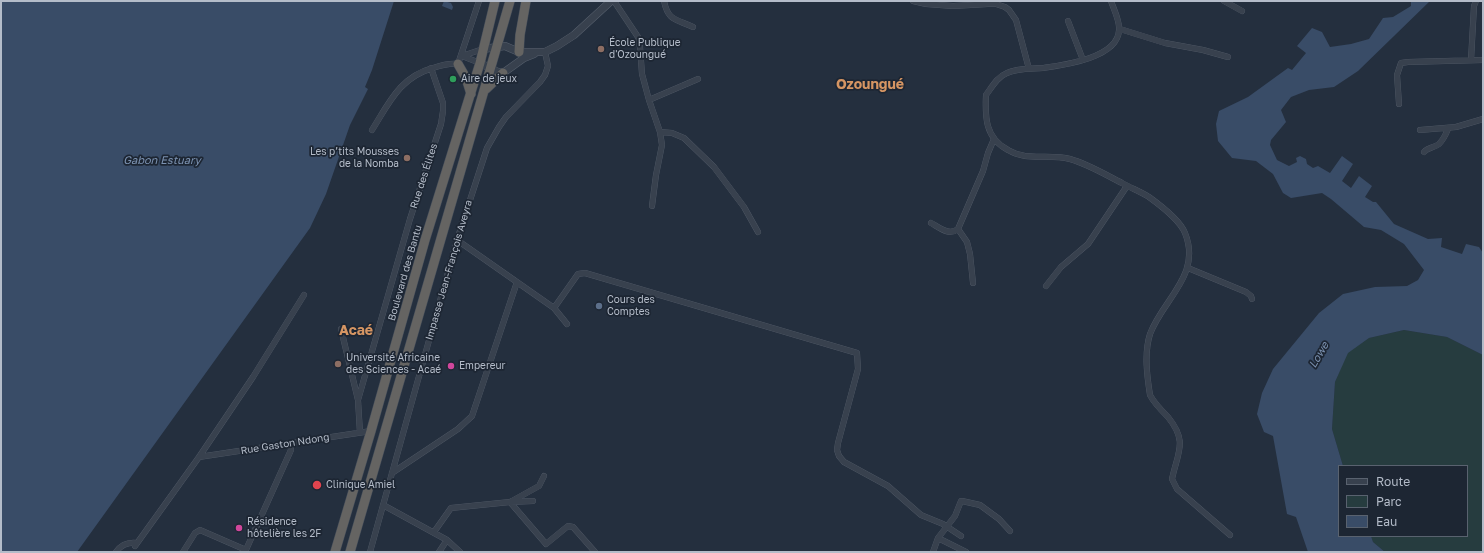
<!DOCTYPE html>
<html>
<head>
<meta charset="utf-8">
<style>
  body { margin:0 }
  #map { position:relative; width:1484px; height:553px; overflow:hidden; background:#242f3e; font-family:"Golos Text",sans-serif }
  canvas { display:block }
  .frame { position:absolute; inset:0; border:2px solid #b4bcc9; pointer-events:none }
  .legend { position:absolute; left:1338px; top:465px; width:130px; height:72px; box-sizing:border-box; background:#1d2633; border:1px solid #59626f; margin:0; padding:5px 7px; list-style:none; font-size:12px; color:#b4bcc9 }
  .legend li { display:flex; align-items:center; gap:8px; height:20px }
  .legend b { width:20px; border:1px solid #59626f }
</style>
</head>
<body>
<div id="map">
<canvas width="1484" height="553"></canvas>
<div class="frame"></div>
<ul class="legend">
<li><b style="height:5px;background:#38414e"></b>Route</li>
<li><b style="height:11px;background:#263c3f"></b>Parc</li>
<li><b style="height:11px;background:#394c67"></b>Eau</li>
</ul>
</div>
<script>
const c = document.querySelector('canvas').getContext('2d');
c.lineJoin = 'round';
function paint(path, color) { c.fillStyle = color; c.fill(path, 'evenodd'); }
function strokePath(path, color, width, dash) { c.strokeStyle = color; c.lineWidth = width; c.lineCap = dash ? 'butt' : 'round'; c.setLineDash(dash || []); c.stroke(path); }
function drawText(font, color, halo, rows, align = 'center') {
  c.font = font + ' "Golos Text",sans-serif'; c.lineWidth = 3.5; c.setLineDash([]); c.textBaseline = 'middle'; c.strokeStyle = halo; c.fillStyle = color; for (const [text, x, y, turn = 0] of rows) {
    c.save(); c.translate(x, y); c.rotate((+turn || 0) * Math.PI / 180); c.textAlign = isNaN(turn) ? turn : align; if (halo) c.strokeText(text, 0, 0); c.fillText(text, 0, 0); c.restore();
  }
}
paint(new Path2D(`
  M1404,330L1447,337L1483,355V552H1385L1373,542L1371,536H1467V466H1343L1332,429L1335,382L1347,353L1369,338Z`), '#263c3f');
paint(new Path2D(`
  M1,1H394L372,70L365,87L368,89L350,125L326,194L310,228L77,552H1Z
  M444,1L451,3L453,7L452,10L442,6Z
  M1411,1H1430L1358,71L1334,87L1309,90L1291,97L1281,110L1286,122L1271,140L1270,145L1277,160L1289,166L1297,162L1296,158L1300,156L1306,159L1307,164L1313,168L1318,166L1330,173L1342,156L1353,164L1342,181L1351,188L1359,176L1372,186L1365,197L1373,202H1376L1394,224L1428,239L1442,238L1441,247L1462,254L1466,244L1479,247L1483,253V355L1447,337L1404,330L1369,338L1348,353L1335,382L1332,429L1343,466H1339V536H1371L1373,542L1385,552H1308L1296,517L1287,514L1273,436L1264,432L1257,414L1262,393L1273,369L1319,313L1343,294L1375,287L1407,286L1418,280L1424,270L1404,244L1381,230L1364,227L1331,199L1322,193L1291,198L1283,193L1273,174L1256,161L1232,158L1218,141L1216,124L1219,111L1248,97L1288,68L1292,70L1306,53L1297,46L1312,28L1322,32L1330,47L1351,44L1369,39L1383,18L1393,17L1411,6Z`), '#394c67');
const minor = new Path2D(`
  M614,1L638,37L640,47L642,74L649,100L660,132L662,145L656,175L652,206
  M664,1C668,21 676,19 693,27
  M913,1L926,4L953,6L988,4H996L1005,7L1009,10L1016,20L1029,69
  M1111,1C1114,10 1120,21 1119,30C1118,58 1064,65 1043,68C1031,69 1017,68 1007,73C997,77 992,87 986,95C985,117 985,138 1008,150C1013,153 1019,155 1025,156C1040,158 1055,155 1070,159C1088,164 1106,175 1122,183C1131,188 1141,192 1149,197C1160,205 1180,220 1185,233C1202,275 1163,299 1150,334C1144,353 1147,376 1150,395C1154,403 1161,410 1168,417C1188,442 1178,451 1172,479L1177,489L1230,535
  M1224,1L1242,11
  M1068,21L1083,60
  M1120,29L1165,43L1203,50L1228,57
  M462,56L483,49
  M462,56L480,63
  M1471,60L1474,6L1476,1
  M649,100L698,79
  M1399,104L1397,75L1401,63L1408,62L1483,60
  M372,130C389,103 400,77 433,68C442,65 449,63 458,64L479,1
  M1420,130L1456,127L1483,119
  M660,132L672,133L684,138L714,167L744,207L758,232
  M1424,152C1428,147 1434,148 1439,144C1443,140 1446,134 1448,129
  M931,223C940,228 949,236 958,229L983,171L988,153L994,139
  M958,229L967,242L970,254L973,283
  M457,240L554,308L567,324
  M1188,268L1246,292L1251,296L1252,299
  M1046,286L1061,267L1088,244L1127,186
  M554,308L578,274L585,273L857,353L858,369L838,443L837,450L839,456L844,462L888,486L921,515L943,524L961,536
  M341,329L358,400L360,433
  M358,400L410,219L441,124L443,111V103L431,68
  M199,457L371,431
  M392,473L458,429L472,416L517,282
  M512,501L539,486L544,476
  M510,502L546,544L568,526L573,527L595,552
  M383,505L447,540L460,552
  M434,532L451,508L510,502L533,501
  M938,538L966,552
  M135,546L199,457L253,377L304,295
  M116,552C121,545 129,542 137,543
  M183,552L195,533L200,530L246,550
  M245,552L291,450L290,444
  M370,552L457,240L487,148L499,127L506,117L540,82L545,75L548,66L545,52
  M439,552L447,540
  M933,552L938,538L955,516L961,501H962L980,505L999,519L1010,531`);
const tertiary = new Path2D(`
  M483,49L505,46L519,52H545L557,46L574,35L611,1
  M480,63L498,72L503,73L524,58L534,54`);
const trunk = new Path2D(`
  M519,52L520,35L526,1
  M458,64L466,78L471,94
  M486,89L503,73
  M335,552L371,431L425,240L480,63L495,1
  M350,552L510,1`);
strokePath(minor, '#565f6c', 6);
strokePath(tertiary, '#565f6c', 8);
strokePath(trunk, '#434c59', 10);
strokePath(minor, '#38414e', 5.5);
strokePath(tertiary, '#38414e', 7);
strokePath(trunk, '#656462', 9);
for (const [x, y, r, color] of [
  [601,49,4,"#8d6e63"],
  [453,79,4,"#2e9e5b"],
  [407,158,4,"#8d6e63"],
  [599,306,4,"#5c6f8a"],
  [338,364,4,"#8d6e63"],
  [451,366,4,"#d1479c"],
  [317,485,5,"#e0444e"],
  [239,528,4,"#d1479c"]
]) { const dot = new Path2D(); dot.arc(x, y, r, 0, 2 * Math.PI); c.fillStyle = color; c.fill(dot); strokePath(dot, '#1d2633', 1.5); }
drawText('10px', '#b4bcc9', '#1d2633', [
  ["École Publique",609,43],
  ["d'Ozoungué",609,55],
  ["Aire de jeux",461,79],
  ["Les p’tits Mousses",399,152,"right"],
  ["de la Nomba",399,164,"right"],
  ["Cours des",607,300],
  ["Comptes",607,312],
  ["Université Africaine",346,358],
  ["des Sciences - Acaé",346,370],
  ["Empereur",459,366],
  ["Clinique Amiel",326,485],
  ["Résidence",247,522],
  ["hôtelière les 2F",247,534]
], 'left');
drawText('10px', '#b4bcc9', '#1d2633', [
  ["Rue des Élites",424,176,-72],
  ["Impasse Jean-François Aveyra",449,270,-74],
  ["Boulevard des Bantu",405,273,-74],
  ["Rue Gaston Ndong",285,444,-9]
]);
drawText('italic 11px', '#7c92b1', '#1d2633', [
  ["Gabon Estuary",162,161],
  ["Lowe",1319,355,-60]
]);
drawText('bold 14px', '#d59563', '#1d2633', [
  ["Ozoungué",870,85],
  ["Acaé",356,331]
]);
</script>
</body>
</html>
